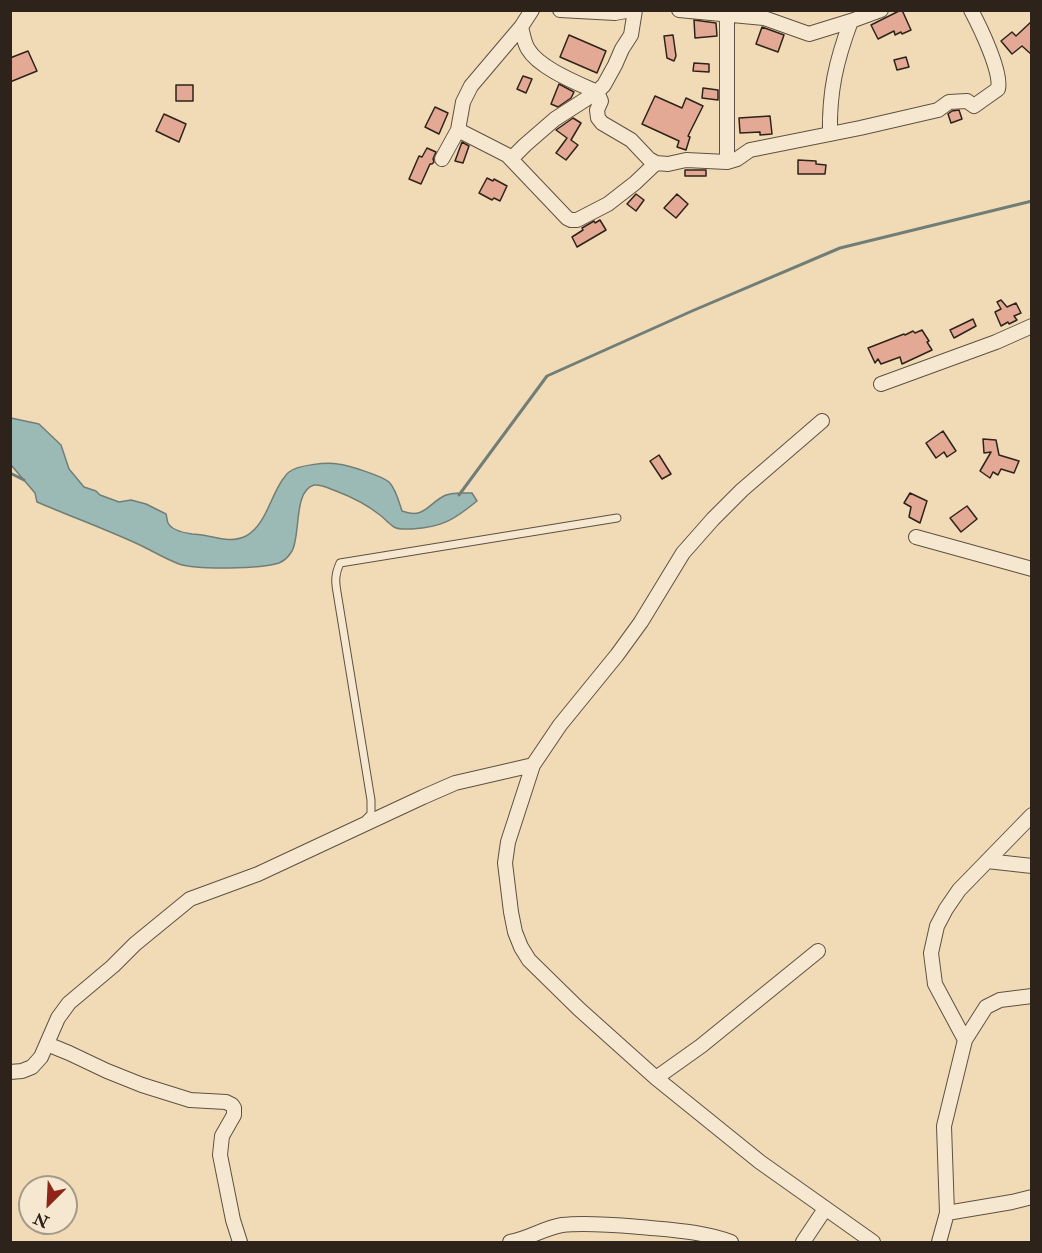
<!DOCTYPE html>
<html>
<head>
<meta charset="utf-8">
<style>
  body { margin:0 }
  #map { position:relative; width:1042px; height:1253px; overflow:hidden; background:#f1dbb7; font-family:"IM FELL Double Pica",serif }
  canvas { display:block }
  .frame { position:absolute; inset:0; border:12px solid #2e231a; pointer-events:none }
  .north { position:absolute; left:18px; top:1175px; width:60px; height:60px; box-sizing:border-box; background:#f6e8d0; border:2px solid #a69987; border-radius:50%; rotate:204deg; font-size:16px; font-weight:700; line-height:24px; text-align:center; color:#2e231a }
  .north::after { content:''; display:block; margin:auto; width:21px; height:27px; background:#8f2418; clip-path:polygon(50% 0,100% 100%,50% 72%,0 100%) }
</style>
</head>
<body>
<div id="map">
<canvas width="1042" height="1253"></canvas>
<div class="frame"></div>
<div class="north">N</div>
</div>
<script>
const c = document.querySelector('canvas').getContext('2d');
c.lineJoin = 'round';
function paint(path, color) { c.fillStyle = color; c.fill(path, 'evenodd'); }
function strokePath(path, color, width, dash) { c.strokeStyle = color; c.lineWidth = width; c.lineCap = dash ? 'butt' : 'round'; c.setLineDash(dash || []); c.stroke(path); }
const water = new Path2D(`
  M11,418L39,424L61,445L69,469L84,487L96,491L100,495L119,502L131,500L146,504L166,514C167,517 167,521 168,523C172,531 185,533 192,534C210,534 228,545 246,536C266,525 270,497 283,479C285,477 286,474 289,472C298,465 326,462 338,464C348,465 382,476 389,482C396,489 399,502 402,511C425,520 429,502 446,495C454,492 463,493 472,493L477,501C454,520 442,527 412,529C406,529 399,530 394,527C389,524 385,519 380,515C366,504 352,497 336,491C330,489 322,484 314,485C293,491 301,535 292,551C289,556 284,561 279,563C261,569 197,570 179,564C166,559 154,552 142,546C108,530 72,517 37,502L35,493L11,465Z`);
paint(water, '#9cbab5');
strokePath(water, '#707e77', 1.5);
strokePath(new Path2D(`
  M10,473L24,480
  M459,495L547,376L692,311L840,248L1032,201`), '#707e77', 3);
const building = new Path2D(`
  M901,10H902L911,30L902,34L901,32L895,35L894,31L878,39L871,25Z
  M694,20L716,23L717,36L695,38Z
  M1032,21V55L1022,46L1012,54L1001,41L1012,32L1016,36Z
  M762,27L784,35L778,52L756,44Z
  M569,35L606,51L597,73L560,57Z
  M673,35L676,56L674,61L667,58L664,36Z
  M28,51L37,71L10,82V58Z
  M906,57L909,67L897,70L894,60Z
  M694,63L709,64V72L693,71Z
  M523,76L532,79L526,93L517,89Z
  M559,84L574,92L571,98L558,107L551,104Z
  M176,85H193V101H176Z
  M703,88L718,90V100L702,98Z
  M655,96L682,108L686,98L703,106L688,136L690,137L686,150L677,147L679,141L642,124Z
  M435,107L448,113L439,134L425,127Z
  M959,110L962,119L951,123L948,114L952,111Z
  M164,114L186,124L179,142L156,131Z
  M770,116L772,134L760,135V132L740,133L739,118Z
  M573,118L581,123L571,140L578,145L566,160L556,153L567,138L556,130Z
  M462,142L469,146L463,163L455,161Z
  M427,148L436,152L433,159L434,162L432,164H430L421,184L409,179L419,156L422,157Z
  M798,160L816,161V164L826,165L825,174H798Z
  M685,170H706V176H685Z
  M487,178L493,181L494,179L507,186L500,201L494,198L492,200L479,193Z
  M636,194L644,200L636,211L627,204Z
  M677,194L688,204L676,218L664,208Z
  M600,220L606,230L577,247L572,237L583,230L582,228L594,221L595,223Z
  M1001,300L1007,307L1016,303L1021,313L1014,316L1017,320L1009,324L1008,322L1001,326L995,312L1001,309L997,302Z
  M973,319L976,326L954,338L950,330Z
  M922,330L929,341L927,342L932,350L902,364L900,357L881,364L878,359L875,363L868,348L904,334L905,335L913,331L915,333Z
  M943,431L956,451L947,457L944,452L936,458L926,443Z
  M983,439L996,440L999,455L1019,461L1014,473L1001,469L998,475L993,472L990,478L980,471L991,452L984,453Z
  M659,455L671,474L662,479L650,461Z
  M910,493L927,501L920,523L909,517L911,507L904,503Z
  M967,506L977,519L961,532L950,518Z`);
paint(building, '#e3a994');
strokePath(building, '#2e231a', 1.5);
const service = new Path2D(`
  M366,819L371,814V800L337,592C335,581 335,574 340,563L617,518`);
const minor = new Path2D(`
  M560,10L615,13L631,10
  M679,10L764,18L809,34L851,21L881,10
  M521,27C523,34 524,43 528,49C539,68 577,83 597,92L601,101L597,110L598,118L602,123L631,140L649,159L656,163L668,164L686,160L727,162L737,159L750,150L860,128L938,110L949,102L967,101L974,106L998,89C1002,72 980,27 971,10
  M458,130L507,155L567,218L571,220H577L608,204L635,183L656,163
  M830,134C829,92 836,61 851,21
  M442,159L458,130L463,102L471,86L521,27L532,10
  M511,159L525,145L555,119L597,92L604,85L615,65L622,49L631,35L635,10
  M727,162V15
  M881,384L996,342L1032,326
  M822,421L742,490L713,519L683,553L641,622L617,655L560,725L533,765L508,842L505,863L511,912L515,932L521,947L529,960L579,1009L656,1078L760,1162L873,1242
  M916,537L1032,569
  M987,861L1032,866
  M965,1040L935,984L931,953L937,926L946,909L959,890L1032,815
  M47,1044L69,1053L107,1071L142,1085L190,1100L226,1102L232,1105L234,1108V1115L222,1136L220,1155L233,1220L240,1242
  M10,1072L22,1071L32,1067L41,1057L58,1018L69,1003L113,966L135,944L190,899L258,874L423,797L455,783L533,765
  M656,1078L701,1046L818,951
  M947,1213L1012,1202L1032,1197
  M510,1242C528,1239 544,1228 562,1225C585,1222 617,1225 640,1227C671,1230 702,1231 731,1242
  M803,1242L825,1209
  M939,1242L947,1213L944,1126L965,1040L986,1007L1000,1000L1032,996`);
strokePath(service, '#5f5141', 9);
strokePath(minor, '#5f5141', 16);
strokePath(service, '#f6e8d0', 7);
strokePath(minor, '#f6e8d0', 14);
</script>
</body>
</html>
